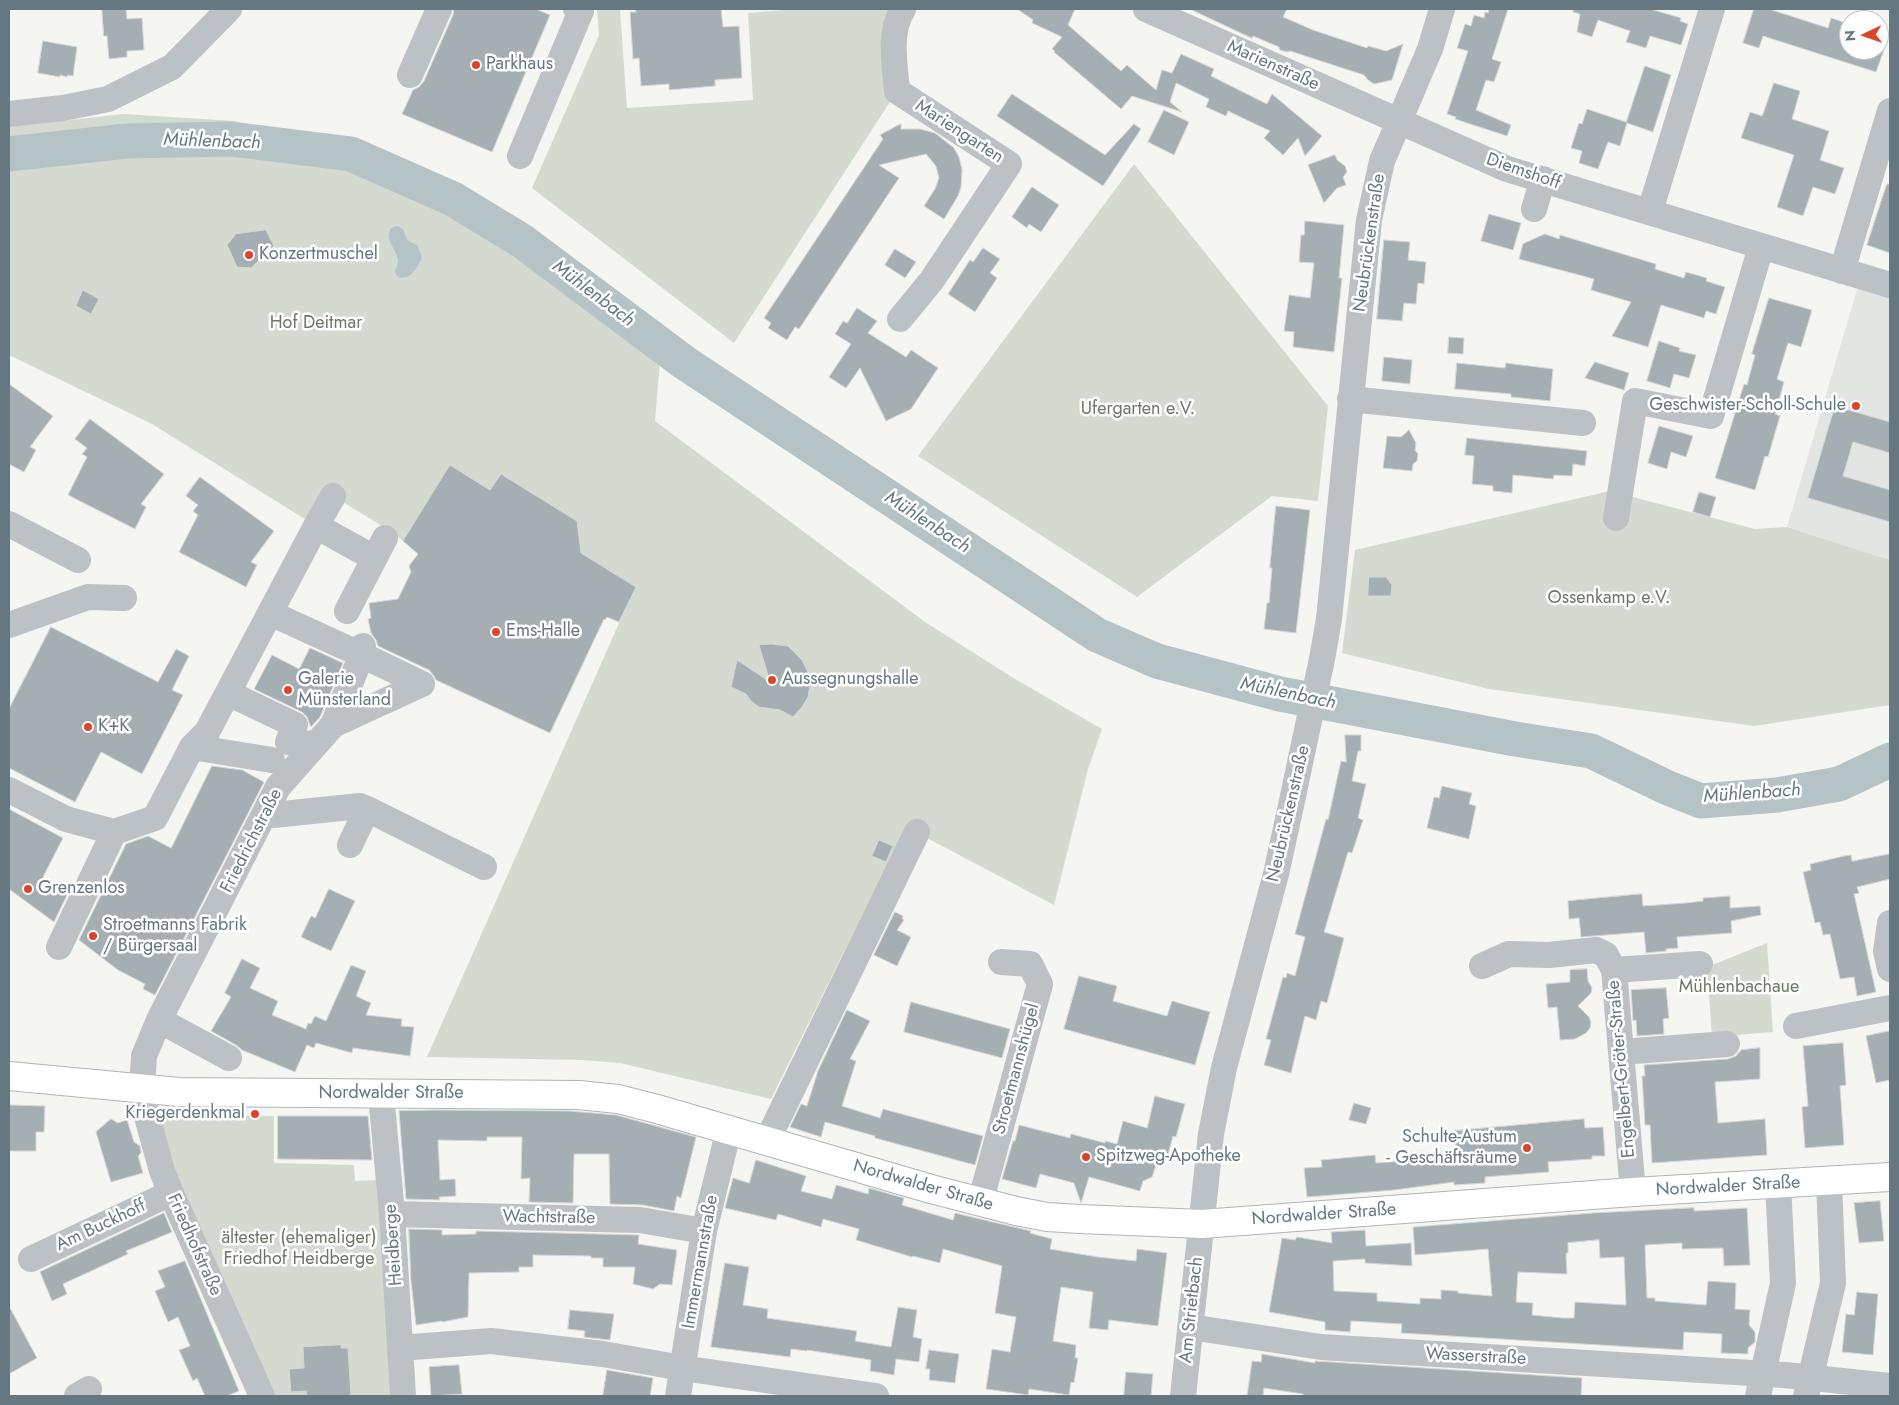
<!DOCTYPE html>
<html>
<head>
<meta charset="utf-8">
<style>
  body { margin:0 }
  #map { position:relative; width:1899px; height:1405px; overflow:hidden; background:#f5f5f2; font-family:Jost,sans-serif }
  canvas { display:block }
  .frame { position:absolute; inset:0; border:10px solid #657882; pointer-events:none }
  .north { position:absolute; left:1839px; top:10px; width:50px; height:50px; box-sizing:border-box; background:#fff; border:1px solid #c1c9cd; border-radius:50%; rotate:267deg; font-size:14px; font-weight:700; line-height:20px; text-align:center; color:#657882 }
  .north::after { content:''; display:block; margin:auto; width:18px; height:22px; background:#dc442b; clip-path:polygon(50% 0,100% 100%,50% 72%,0 100%) }
</style>
</head>
<body>
<div id="map">
<canvas width="1899" height="1405"></canvas>
<div class="frame"></div>
<div class="north">N</div>
</div>
<script>
const c = document.querySelector('canvas').getContext('2d');
c.lineJoin = 'round';
function paint(path, color) { c.fillStyle = color; c.fill(path, 'evenodd'); }
function strokePath(path, color, width, dash) { c.strokeStyle = color; c.lineWidth = width; c.lineCap = dash ? 'butt' : 'round'; c.setLineDash(dash || []); c.stroke(path); }
function drawText(font, color, halo, rows, align = 'center') {
  c.font = font + ' Jost,sans-serif'; c.lineWidth = 5; c.setLineDash([]); c.textBaseline = 'middle'; c.strokeStyle = halo; c.fillStyle = color; for (const [text, x, y, turn = 0] of rows) {
    c.save(); c.translate(x, y); c.rotate((+turn || 0) * Math.PI / 180); c.textAlign = isNaN(turn) ? turn : align; if (halo) c.strokeText(text, 0, 0); c.fillText(text, 0, 0); c.restore();
  }
}
paint(new Path2D(`
  M1861,276L1890,285V560L1787,527Z`), '#e3e5e3');
paint(new Path2D(`
  M597,9H620L627,108L753,100L748,13L796,9H887L898,16L897,91L734,343L532,188L599,35Z
  M123,114L235,121L351,154L477,199L663,324L655,421L925,622L1015,679L1102,729L1088,769L1054,905L906,827L771,1099L620,1063L582,1060L427,1057L635,587L581,553L577,521L501,474L490,490L450,465L403,541L389,530L331,495L316,526L152,424L9,355V127Z
  M1134,164L1328,406L1318,501L1272,496L1137,597L918,456Z
  M1610,491L1755,529L1787,527L1890,560V705L1754,726L1489,689L1342,653L1355,550Z
  M1767,943L1773,1032L1712,1037L1707,967Z
  M154,1114L274,1116V1163L354,1165L355,1181L380,1180L393,1396H271L177,1186Z`), '#d5dad1');
paint(new Path2D(`
  M55,138L58,162L25,159L9,162V143Z
  M397,226L403,229L407,240L418,246L422,258C416,269 413,277 400,278C391,272 398,268 398,260C396,248 384,240 391,228Z`), '#b5c3c6');
strokePath(new Path2D(`
  M9,154L127,141L231,139L351,154L453,199L522,241L685,363L1097,635L1157,661L1280,694L1515,739L1591,751L1668,788L1701,801L1777,795L1839,784L1890,760`), '#b5c3c6', 35);
const building = new Path2D(`
  M102,9H126L127,19L142,18L144,50L127,51V57L109,59L107,36H104Z
  M454,9H536L550,15L492,152L402,114L413,90L419,87L424,81L453,15Z
  M635,9H721L723,27L739,26L742,78L715,80V86L669,90V84L641,86L639,58L633,59L630,12H636Z
  M1017,9H1075L1068,25L1121,71L1127,65L1156,90L1162,70L1172,73L1181,54L1214,69L1211,76L1267,104L1272,94L1322,136L1305,156L1298,138L1283,155L1264,138L1270,131L1228,111L1226,116L1206,107L1209,99L1176,83L1170,102L1182,112L1132,96L1121,109L1054,52L1055,51L1052,49L1062,37L1032,23L1033,20Z
  M1190,9H1287L1283,17L1313,30L1367,48L1368,46L1386,51L1403,44L1392,80L1374,84L1368,80L1364,75L1290,51L1287,52L1280,50L1279,47L1253,36L1252,38Z
  M1489,9H1508L1492,59L1501,62L1494,82L1486,80L1476,110L1511,125L1507,136L1455,119L1456,117L1447,114L1468,51L1457,48L1465,24L1471,26L1474,15L1484,18L1485,12L1488,13Z
  M1574,9H1650L1681,18L1680,21L1688,24L1681,45L1650,36L1646,48L1626,42L1630,31L1598,20L1592,37L1577,32L1580,14L1573,12Z
  M1754,9H1769L1828,28L1831,18L1849,24V50H1884L1876,72L1763,36L1759,48L1743,43Z
  M43,41L77,47L73,76L68,75L67,77L60,75V77L38,73Z
  M1645,66L1671,75L1653,132L1627,123L1620,146L1608,142L1598,169L1579,163L1582,151L1571,148L1579,123L1582,124L1587,109L1626,122Z
  M1774,83L1800,91L1792,119L1829,131L1820,160L1844,168L1835,194L1813,187L1803,216L1777,207L1794,155L1741,138L1750,112L1762,116Z
  M1012,94L1105,155L1134,124L1141,129L1103,186L997,116Z
  M1164,110L1189,122L1174,155L1148,142Z
  M901,124V129H920L935,133L954,148L959,157L962,170L961,187L958,196L944,219L924,206L935,189L939,178L936,166L926,154L879,165L899,178L799,329L795,327L787,340L768,328L771,323L764,318L883,139L880,135Z
  M1335,155L1337,160L1345,166L1347,172L1343,177L1346,185L1337,188L1324,203L1308,165Z
  M1887,184H1890V253L1867,245Z
  M1032,187L1059,205L1041,232L1029,224L1027,228L1012,217Z
  M1489,214L1521,223L1513,250L1481,241Z
  M1305,221L1344,225L1339,278H1342L1334,352L1293,347L1294,332L1284,331L1289,295L1310,298L1314,263L1299,262L1301,235H1304Z
  M266,230L274,246L251,268L237,267L227,245L236,234Z
  M1545,234L1559,239L1560,235L1656,264L1655,269L1684,278L1686,272L1707,278L1706,281L1725,287L1716,314L1706,311L1704,318L1661,305L1648,347L1612,336L1631,302L1591,290L1594,279L1519,259L1523,244Z
  M1384,240L1410,242L1408,260L1426,262L1424,284L1418,283L1416,304L1404,303L1402,321L1377,319Z
  M983,248L1000,259L990,273L997,278L975,312L948,294L970,260L973,262Z
  M895,249L916,262L905,278L885,265Z
  M83,290L99,299L91,314L76,306Z
  M1769,298L1812,310L1801,347L1788,343L1777,379L1784,382L1775,414L1780,416L1768,457L1765,456L1755,490L1715,478L1744,384L1747,385L1755,355L1752,354Z
  M857,308L877,321L868,333L906,357L911,350L938,368L911,409L886,421L860,368L846,388L829,377L851,344L835,334L843,321L847,323Z
  M1449,337L1464,338L1463,354L1448,353Z
  M1659,341L1680,348L1679,351L1696,355L1689,378L1674,374L1670,388L1647,381Z
  M1384,357L1412,360L1410,384L1382,381Z
  M1595,362L1629,373L1624,390L1585,378Z
  M1457,363L1505,368L1506,363L1553,369L1550,401L1511,397V394L1455,389Z
  M9,384L53,416L30,447L36,450L24,472L9,464Z
  M1835,406L1890,422V453L1853,442L1843,476L1890,490V522L1808,498Z
  M90,419L164,474L141,504L146,507L135,529L68,495L87,457L82,454L87,448L75,439Z
  M1659,426L1693,436L1686,457L1671,452L1667,469L1648,463Z
  M1409,430L1416,443L1415,450L1418,454L1417,461L1413,464L1412,471L1383,468L1387,436L1401,437Z
  M1467,438L1587,451L1585,466L1573,464L1572,476L1554,475L1553,479L1513,475L1512,493L1493,491V486L1472,484L1474,456L1465,455Z
  M450,465L490,490L501,474L577,521L581,553L636,587L619,622L607,617L605,620L604,619L550,733L436,680L434,676L429,670L378,646L376,640L371,633L368,619L371,618L369,603L398,599L411,572L409,566L418,554L403,541Z
  M200,477L274,531L251,562L257,565L246,587L179,552L198,515L193,511L198,505L186,496Z
  M1699,492L1716,497L1710,517L1693,512Z
  M1276,506L1310,510L1296,633L1264,629L1267,603H1269L1272,568H1270Z
  M1369,577H1386L1392,585L1391,596H1368Z
  M51,627L158,682L176,649L189,656L172,690L183,695L142,774L101,752L75,802L9,768V709Z
  M772,644L788,646L802,660L808,672L810,685L808,697L802,707L793,717L780,710L759,707L751,701L746,694L731,687L737,660L770,682L759,645Z
  M310,648L343,663L320,717L311,727L307,717L302,712L254,689L272,655L299,669Z
  M1345,735H1361V751H1358L1352,781L1366,784L1358,818L1363,820L1352,853L1348,852L1324,932L1344,938L1327,1003L1321,1001L1316,1020L1305,1016L1291,1073L1264,1065L1271,1040L1266,1039L1283,977L1286,978L1287,973L1295,976L1305,937L1295,934L1326,819L1328,820L1341,761L1346,762Z
  M212,766L242,770L264,782L155,995L143,989L145,984L118,970L79,940L126,844L148,836L171,848Z
  M1442,786L1472,793L1469,804L1476,806L1469,839L1427,828L1434,797L1439,798Z
  M9,809L63,838L43,877L67,895L54,922L9,889Z
  M879,840L893,846L886,862L872,856Z
  M1890,854V879L1857,887L1859,893L1854,894L1876,992L1857,996L1854,977L1840,979L1830,934L1823,935L1820,922L1815,923L1803,872L1811,870L1810,864L1844,856L1851,855L1852,861Z
  M329,889L355,901L331,951L301,937L311,916L315,918Z
  M1642,894L1643,906L1686,903L1703,901V898L1730,896V908L1760,906L1761,915L1731,921L1732,933L1677,937L1678,948L1666,949V951L1646,953L1644,932L1581,937L1579,918L1569,919L1568,901Z
  M895,912L903,916L902,919L904,920L897,930L911,937L897,966L874,955Z
  M242,959L260,968L250,988L278,1001L272,1015L306,1029L308,1023L311,1024L315,1016L326,1021L351,965L366,971L356,996L371,1003L366,1015L402,1019L401,1026L414,1027L410,1056L353,1048L352,1053L316,1043L314,1048L307,1045L295,1072L242,1050L236,1045L211,1031L231,997L225,993Z
  M1587,969L1588,981L1592,988L1591,993L1578,1006L1589,1017L1591,1022L1590,1028L1586,1033L1575,1039L1560,1040L1557,1007L1548,1008L1546,984L1570,982V970Z
  M1079,976L1117,986L1113,1001L1167,1016L1172,1001L1210,1012L1195,1065L1064,1029Z
  M1666,988L1669,1018L1663,1019L1664,1034L1637,1036L1636,1020L1633,1021L1631,990Z
  M911,1002L1010,1029L1002,1058L904,1032Z
  M847,1010L870,1021L850,1059L856,1061L842,1106L880,1118L883,1109L983,1136L975,1165L875,1138V1136L825,1122L821,1137L790,1127L801,1104L807,1106L818,1071Z
  M1890,1031V1080L1876,1083L1866,1036Z
  M1843,1043L1846,1085L1840,1086L1844,1145L1805,1148L1802,1107L1808,1106L1803,1046Z
  M1760,1048V1079L1715,1082L1718,1123L1765,1119L1767,1155L1652,1163L1650,1125H1645L1642,1076H1645L1644,1065L1728,1059L1736,1056L1741,1050Z
  M1155,1096L1185,1104L1176,1137L1173,1136L1166,1162L1158,1160L1152,1177L1143,1181L1140,1191L1089,1177L1081,1203L1074,1183L1040,1174L1036,1188L1002,1179L1013,1141H1015L1019,1125L1070,1138L1071,1134L1105,1143V1141L1117,1144L1123,1121L1147,1128Z
  M1354,1103L1371,1108L1366,1124L1349,1120Z
  M9,1105L45,1106L44,1132H36V1151H9Z
  M436,1110L570,1111L616,1115L696,1137L681,1198L677,1196L674,1211L643,1205L610,1204L609,1154H574L573,1203L529,1202L530,1178L521,1179L522,1137H487V1141L438,1140L440,1180L455,1179L456,1196L439,1197L440,1200L406,1199L399,1111Z
  M278,1116H368L372,1160L278,1159Z
  M111,1119L118,1123L127,1120L134,1142L140,1146L141,1153L138,1156L143,1173L111,1182L96,1132Z
  M1584,1119L1585,1128L1603,1127L1605,1156H1592V1159L1548,1162L1549,1172L1485,1177V1183L1454,1185V1182L1394,1190L1307,1197L1304,1168L1322,1167L1321,1160L1375,1155L1376,1163L1457,1157L1454,1131Z
  M756,1160L806,1176L801,1191L832,1199L836,1185L868,1194L869,1188L904,1198L902,1205L953,1220L955,1213L1031,1231L1030,1233L1052,1239L1050,1249L1098,1257L1136,1261L1137,1249L1167,1253L1158,1326L1109,1320L1108,1330L1089,1328L1093,1292L1061,1287L1053,1341L1076,1345L1075,1358H1078L1074,1383L1071,1382L1069,1395L1029,1389L1028,1395L986,1389L992,1349L1010,1352L1016,1317L995,1313L1002,1266L943,1249L940,1263L913,1256L912,1257L856,1240L859,1229L823,1219L821,1227L778,1214L776,1220L725,1208L733,1178L749,1183Z
  M1880,1201L1884,1241L1859,1243L1854,1203Z
  M1694,1208V1211L1747,1208L1750,1265L1724,1266L1723,1248L1682,1249V1243L1645,1245L1647,1298H1655V1301L1706,1305L1708,1281L1736,1283L1735,1309L1750,1310L1749,1325L1755,1332V1342L1748,1348V1354L1721,1353L1722,1334L1684,1332L1683,1350L1401,1333L1402,1324L1351,1321L1350,1332L1325,1330V1322L1269,1312L1282,1238L1295,1240L1297,1237L1332,1243L1331,1232L1365,1230L1366,1246L1411,1243L1412,1266L1365,1263V1259L1333,1261L1334,1291L1377,1293V1301L1420,1304V1298L1441,1299V1290L1458,1291V1293L1492,1296L1488,1249L1415,1255L1413,1227L1593,1213ZM1599,1240L1600,1258L1624,1257L1626,1305L1575,1302L1574,1318H1562L1532,1315L1533,1303L1516,1302L1518,1272L1567,1274L1566,1253H1568V1243Z
  M164,1213L172,1232L126,1251L128,1254L63,1284L67,1294L52,1301L40,1272Z
  M409,1229L442,1230V1235L476,1234V1231L639,1235L638,1244L677,1250L672,1285L660,1284L653,1289L633,1284L635,1267H603V1258H591V1256L533,1255V1267H519V1272L469,1273L468,1317L442,1322V1321L416,1325L411,1281Z
  M185,1261L239,1391L227,1396H205L197,1378L193,1381L179,1350L190,1346L178,1317L168,1322L155,1291L165,1287L158,1271Z
  M725,1263L749,1267L743,1305L768,1309L767,1318L857,1331L855,1341L891,1347L898,1307L917,1310L913,1337L922,1339L919,1362L896,1359L894,1375L870,1371L871,1360L807,1350V1351L791,1349L790,1357L711,1347Z
  M1857,1292L1878,1294L1873,1355L1842,1352L1846,1314L1854,1315Z
  M9,1306L37,1358L9,1374Z
  M570,1310L614,1314L610,1340L584,1337L585,1331L568,1329Z
  M341,1345V1348H348L351,1396H307L306,1391L291,1392L289,1369L304,1368L303,1347Z
  M929,1350L959,1354L955,1383L929,1380L930,1369H926Z
  M1262,1354L1315,1363V1361L1582,1378L1581,1396H1303V1394L1264,1388L1263,1396H1247L1252,1361L1261,1362Z
  M459,1365L462,1394L431,1396L429,1367Z
  M607,1370L653,1378L650,1396H603Z
  M1126,1372L1153,1374L1151,1396H1124Z`);
paint(building, '#a5afb3');
strokePath(building, '#d7d6d4', 1);
const major = new Path2D(`
  M9,1076L179,1092L579,1095L618,1099L657,1109L931,1189L1016,1211L1047,1217L1080,1219L1202,1224L1633,1192L1890,1177`);
strokePath(major, '#afb5b8', 30);
strokePath(new Path2D(`
  M1146,9L1507,169L1890,285
  M410,75L439,9
  M9,114L63,108L108,99L172,67L229,9
  M520,156L581,11L576,9
  M1534,209L1543,179
  M1650,211L1712,9
  M1842,271L1890,111
  M900,319L932,280L1009,164L897,91C895,64 888,33 903,9
  M1350,399L1583,423
  M333,496L316,526L374,558
  M1616,518L1635,401L1711,416L1761,247
  M9,524L78,560
  M347,611L385,538
  M270,613L362,655
  M9,625L88,597L124,598
  M228,693L295,725L288,742L316,744
  M333,725L422,684L362,655L363,646
  M192,747L272,760
  M9,790L66,819L114,832
  M367,809L484,867
  M264,816L360,806L367,809L350,845
  M1890,923L1886,951L1890,969
  M59,947L114,832L155,818L192,747L207,732L316,526
  M1482,966L1509,954L1549,955L1596,950L1606,955L1614,970L1633,1192
  M1614,970L1700,964
  M159,1020L229,1058
  M1796,1026L1890,1008
  M1621,1052L1727,1044
  M381,1094L392,1214L403,1396
  M767,1141L917,832
  M980,1203L1040,984L1030,964L1001,962
  M392,1214L640,1220L704,1231
  M31,1259L171,1193
  M1190,1327L1321,1347L1785,1375L1890,1386
  M400,1348L491,1341L603,1354L682,1368L876,1396
  M77,1396L89,1389
  M262,1396L171,1193L162,1171L146,1113L142,1089L144,1056L159,1020L278,787L333,725L356,669
  M678,1396L704,1231L729,1129
  M1183,1396L1211,1134L1224,1068L1276,874L1292,801L1322,659L1329,619L1369,220L1382,161L1430,49L1442,9
  M1758,1396L1783,1283L1778,1184
  M1806,1396L1833,1283L1829,1181`), '#bbc1c4', 26);
strokePath(major, '#fff', 28);
for (const [x, y, r, color] of [
  [476,65,5,"#dc442b"],
  [249,255,5,"#dc442b"],
  [1856,406,5,"#dc442b"],
  [496,632,5,"#dc442b"],
  [772,680,5,"#dc442b"],
  [288,690,5,"#dc442b"],
  [88,727,5,"#dc442b"],
  [28,889,5,"#dc442b"],
  [93,936,5,"#dc442b"],
  [255,1114,5,"#dc442b"],
  [1527,1148,5,"#dc442b"],
  [1086,1157,5,"#dc442b"]
]) { const dot = new Path2D(); dot.arc(x, y, r, 0, 2 * Math.PI); c.fillStyle = color; c.fill(dot); strokePath(dot, '#fff', 2); }
drawText('18px', '#657882', '#fff', [
  ["Parkhaus",486,65],
  ["Konzertmuschel",259,255],
  ["Geschwister-Scholl-Schule",1846,406,"right"],
  ["Ems-Halle",506,632],
  ["Galerie",298,680],
  ["Münsterland",298,701],
  ["Aussegnungshalle",782,680],
  ["K+K",98,727],
  ["Grenzenlos",38,889],
  ["Stroetmanns Fabrik",103,926],
  ["/ Bürgersaal",103,947],
  ["Kriegerdenkmal",245,1114,"right"],
  ["Schulte-Austum",1517,1138,"right"],
  ["- Geschäftsräume",1517,1159,"right"],
  ["Spitzweg-Apotheke",1096,1157]
], 'left');
drawText('18px', '#657882', '#fff', [
  ["Marienstraße",1273,66,24],
  ["Mariengarten",959,132,33],
  ["Diemshoff",1523,172,19],
  ["Neubrückenstraße",1370,243,-82],
  ["Neubrückenstraße",1289,814,-77],
  ["Friedrichstraße",252,841,-63],
  ["Stroetmannshügel",1017,1069,-75],
  ["Engelbert-Gröter-Straße",1622,1069,-95],
  ["Nordwalder Straße",391,1094],
  ["Nordwalder Straße",923,1186,16],
  ["Nordwalder Straße",1728,1187,-3],
  ["Nordwalder Straße",1324,1215,-4],
  ["Wachtstraße",549,1218,1],
  ["Am Buckhoff",101,1226,-25],
  ["Friedhofstraße",194,1245,66],
  ["Heidberge",394,1245,-94],
  ["Immermannstraße",701,1262,-80],
  ["Am Strietbach",1192,1310,-84],
  ["Wasserstraße",1476,1357,3]
]);
drawText('18px', '#6a7964', '#fff', [
  ["Hof Deitmar",316,324],
  ["Ufergarten e.V.",1138,410],
  ["Ossenkamp e.V.",1609,599],
  ["Mühlenbachaue",1739,988],
  ["ältester (ehemaliger)",299,1239],
  ["Friedhof Heidberge",299,1260]
]);
drawText('italic 19px', '#61797f', '#fff', [
  ["Mühlenbach",212,142,2],
  ["Mühlenbach",593,294,37],
  ["Mühlenbach",927,523,33],
  ["Mühlenbach",1288,694,12],
  ["Mühlenbach",1752,794,-4]
]);
</script>
</body>
</html>
